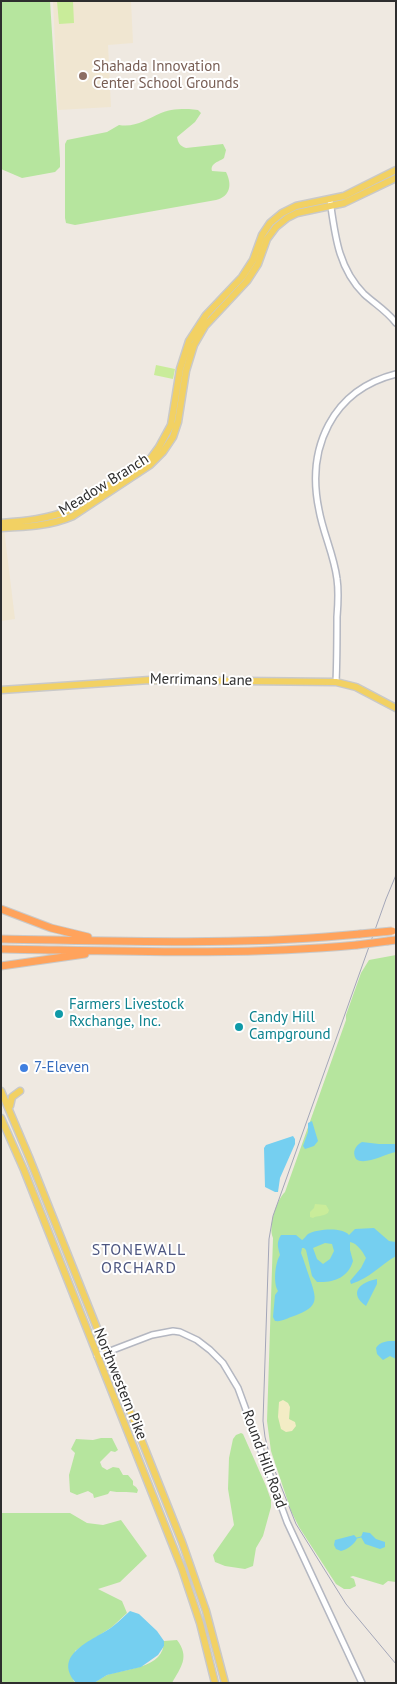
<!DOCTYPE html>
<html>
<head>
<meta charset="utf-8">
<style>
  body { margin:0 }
  #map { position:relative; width:397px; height:1684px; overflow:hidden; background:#efe9e1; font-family:"PT Sans",sans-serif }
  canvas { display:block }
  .frame { position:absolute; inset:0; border:2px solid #2e2e2e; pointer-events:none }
</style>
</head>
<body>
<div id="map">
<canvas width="397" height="1684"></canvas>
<div class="frame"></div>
</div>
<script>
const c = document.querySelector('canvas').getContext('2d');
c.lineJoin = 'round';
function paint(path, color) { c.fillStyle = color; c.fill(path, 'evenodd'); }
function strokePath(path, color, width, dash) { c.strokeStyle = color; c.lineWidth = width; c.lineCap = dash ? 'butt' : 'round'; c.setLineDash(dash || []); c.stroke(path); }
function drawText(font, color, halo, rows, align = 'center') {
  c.font = font + ' "PT Sans",sans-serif'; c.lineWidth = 4; c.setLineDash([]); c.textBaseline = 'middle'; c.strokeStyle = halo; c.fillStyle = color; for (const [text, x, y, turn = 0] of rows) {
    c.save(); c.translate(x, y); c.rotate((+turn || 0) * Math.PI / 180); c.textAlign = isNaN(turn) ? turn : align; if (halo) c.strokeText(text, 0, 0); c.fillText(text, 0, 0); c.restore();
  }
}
paint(new Path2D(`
  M53,1H131L133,43L108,45L111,107L58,110Z
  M1,529H4L15,619L1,621Z`), '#f0e6d1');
paint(new Path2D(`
  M1,1H50L60,159V167L55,172L22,178L1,169Z
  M189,109L198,110L201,113L195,122L177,137C178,143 180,146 186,148L223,144L226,150L224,158C219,162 210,163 212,171L226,172C232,184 231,196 216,200L75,225L66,223L65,218V144L67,140L107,132L119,125C135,128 147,119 161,113C170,109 179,109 189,109Z
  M396,955V1582L388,1581L383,1585L353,1576L350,1577L354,1579L356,1586L350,1589H344L336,1584L299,1527L291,1511L271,1451L267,1421L273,1238C268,1226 276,1201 285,1192L346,1020V1015L361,973L369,960Z
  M241,1433L243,1434L266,1486L271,1500V1507L263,1536L256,1548L253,1566L245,1569L225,1566L215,1562L213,1555L234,1525L228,1489L229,1458L233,1439L236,1435Z
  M101,1438H112L118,1450L115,1452L111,1451L100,1462L102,1467L107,1470L113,1467L119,1468L123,1475H128L133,1481V1485L136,1487L138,1490L137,1493C127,1491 119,1493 110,1491L108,1494L94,1498L93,1494L88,1491L77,1495L70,1492L69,1475L75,1453L71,1449L76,1439L93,1440Z
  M1,1513H70L87,1523L103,1525L121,1520L147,1556L120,1582L98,1589L122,1601L127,1613L112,1627L75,1651L73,1680L76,1683H1Z
  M177,1640C190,1657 181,1667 172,1683H94C98,1680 103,1677 107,1675C126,1668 164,1669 164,1641Z`), '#b6e59e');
paint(new Path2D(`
  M283,1400L288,1403L290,1407L289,1419L295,1422L296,1426L292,1431L286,1432L281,1429L278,1417L279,1402Z`), '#f3ecc5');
paint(new Path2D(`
  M57,1H73L74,23L59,24Z
  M156,365L175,369L173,379L154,375Z
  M315,1204L326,1205L329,1210L328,1213C322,1217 318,1215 313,1218L310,1217V1212L314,1208Z`), '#c9ec9a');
paint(new Path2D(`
  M312,1121L318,1141L314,1146L305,1149L303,1146L308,1132V1123Z
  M293,1136L295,1139V1144L280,1178L278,1192H275L265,1187L264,1148L266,1145Z
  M362,1142L379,1144H396V1152C385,1154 364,1166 356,1159C352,1152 355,1146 362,1142Z
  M374,1228L389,1241L396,1242V1256C379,1266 370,1278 351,1284L350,1281L361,1268L366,1258C363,1252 357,1243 350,1242V1250L353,1261C348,1278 333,1283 317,1282L312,1276L306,1250L304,1248H302L301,1253C304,1260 306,1268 309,1276C317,1300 320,1306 294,1316C287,1318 282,1322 275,1321L273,1317L275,1295L278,1291C273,1283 275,1263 280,1255C278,1247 276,1243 281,1235H296L302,1240C303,1240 307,1235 308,1234C318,1229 342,1227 349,1235L355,1229ZM325,1243L332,1244L334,1251L330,1259L323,1264L317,1259L313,1248Z
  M377,1279V1284L366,1306C348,1293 360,1282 377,1279Z
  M396,1341V1359L390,1356L383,1360L377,1354L376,1348C380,1341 388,1341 396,1341Z
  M363,1532L370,1533L376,1539L385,1542V1547L380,1549L365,1544L361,1537Z
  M354,1535L357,1538C356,1543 347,1550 341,1551L336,1549L334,1545L335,1540Z
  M130,1611L139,1614L157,1631L164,1641V1646L158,1655L141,1667L107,1675L94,1683H76C51,1654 94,1640 112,1627C119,1622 124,1616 130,1611Z`), '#75cff0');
strokePath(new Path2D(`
  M357,1538L361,1537`), '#75cff0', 1);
const minor = new Path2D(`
  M330,200C335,235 338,268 364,294C375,304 387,311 396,323
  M336,682C337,660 337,639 337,617C338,604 339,592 337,579C334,555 323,533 319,510C306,448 332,390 396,374
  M97,1356L152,1335L173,1331L180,1332L197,1340L210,1350L223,1363L238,1388L287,1522L362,1683`);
const major = new Path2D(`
  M1,523C25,521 48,519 70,510L151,458L159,447L171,425L180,369L189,341L206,315L242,277L253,260L262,235L270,223L282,213L296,206L344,196L396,170
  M1,528C26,527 50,526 73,516L150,465L163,452L173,437L178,422L186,371L194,345L205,326L247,281L258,264L267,239L276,227L287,218L297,213L344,203L396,178
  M1,690L150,680L336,682L356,687L396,708
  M1,1091L29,1157L182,1542L206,1611L225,1683
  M10,1106L12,1097L20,1091
  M1,1118L24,1170L182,1569L200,1623L215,1683`);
const highway = new Path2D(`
  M1,909L51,928L88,937
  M1,939C121,941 241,946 360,934
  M388,941L396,940
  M1,949C120,951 239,956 357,945
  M1,966L85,954`);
strokePath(minor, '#b4b7c1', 8);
strokePath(major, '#c9c9c9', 9);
strokePath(highway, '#c9c9c9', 9);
strokePath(minor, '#fff', 5);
strokePath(major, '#f2d163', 6);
strokePath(highway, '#ffa35c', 7);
strokePath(new Path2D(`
  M396,875L386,899L273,1216L269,1239L263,1421L265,1437L271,1461L296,1524L346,1604L396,1664`), '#a3a6b8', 1);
const highwayBridge = new Path2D(`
  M360,934L392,931
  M357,945L388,941`);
strokePath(highwayBridge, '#c9c9c9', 9, []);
strokePath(highwayBridge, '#ffa35c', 7);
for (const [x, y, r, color] of [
  [83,76,5,"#8d6e63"],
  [59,1014,5,"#0f9aa8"],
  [239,1027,5,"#0f9aa8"],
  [24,1068,5,"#3f7fe0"]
]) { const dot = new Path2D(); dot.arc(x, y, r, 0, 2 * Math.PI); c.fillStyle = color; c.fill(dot); strokePath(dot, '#fff', 2); }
drawText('15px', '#785e54', '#fff', [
  ["Shahada Innovation",93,67],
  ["Center School Grounds",93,84]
], 'left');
drawText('15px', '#2e2e2e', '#fff', [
  ["Meadow Branch",104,485,-32],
  ["Merrimans Lane",201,680,1],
  ["Northwestern Pike",120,1384,68],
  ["Round Hill Road",264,1459,70]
]);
drawText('15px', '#0d838f', '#fff', [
  ["Farmers Livestock",69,1005],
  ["Rxchange, Inc.",69,1022],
  ["Candy Hill",249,1018],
  ["Campground",249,1035]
], 'left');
drawText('15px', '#366cbe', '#fff', [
  ["7-Eleven",34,1068]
], 'left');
c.letterSpacing = '1px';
drawText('16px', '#4d5680', '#fff', [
  ["STONEWALL",139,1250],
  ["ORCHARD",139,1268]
]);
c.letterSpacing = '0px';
</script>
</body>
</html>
